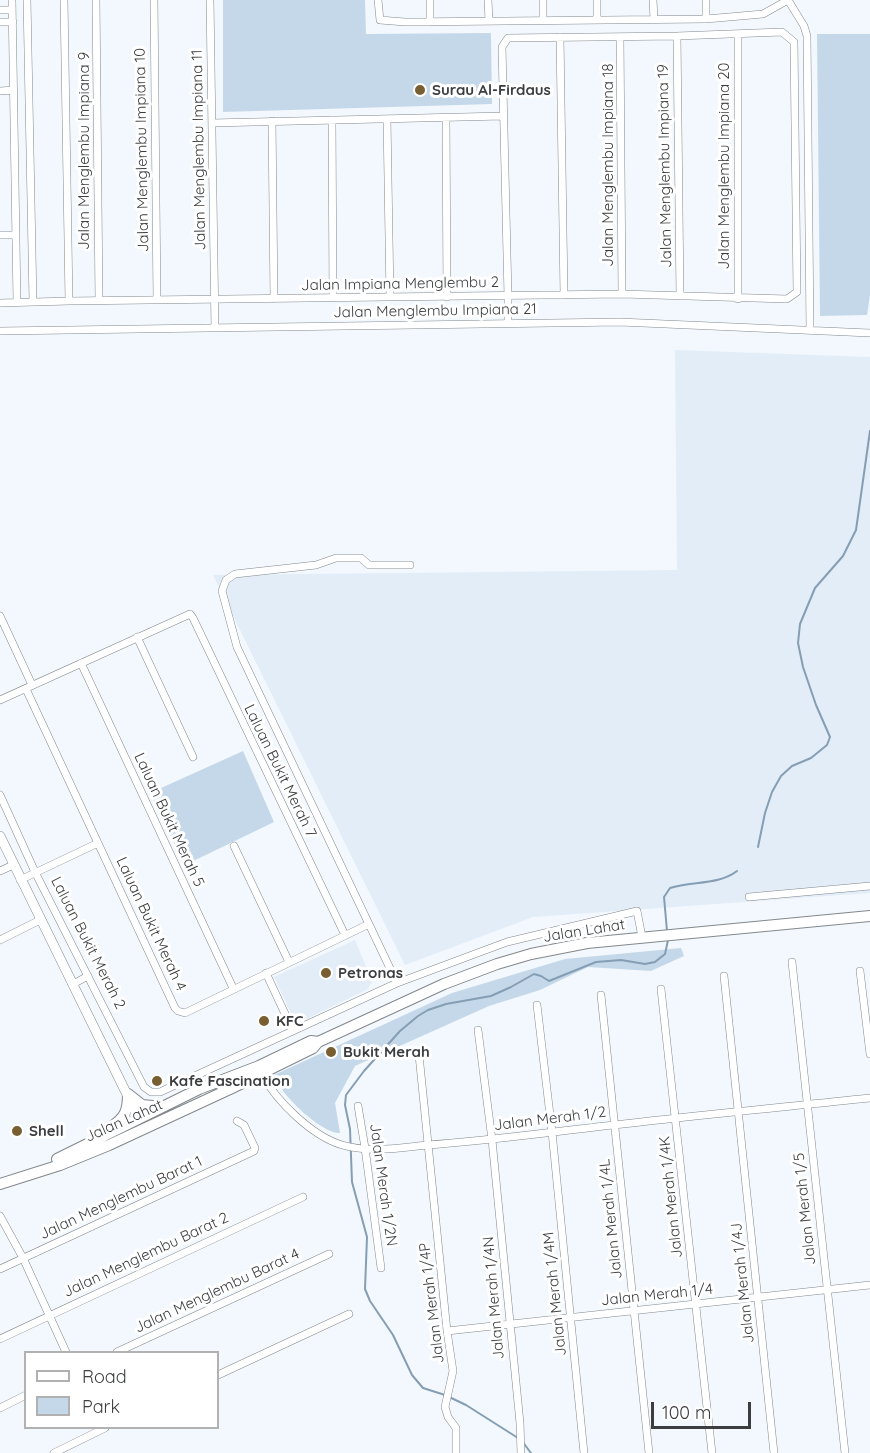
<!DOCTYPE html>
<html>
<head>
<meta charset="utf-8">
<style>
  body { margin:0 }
  #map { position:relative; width:870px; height:1453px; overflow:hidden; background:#f2f8fd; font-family:Quicksand,sans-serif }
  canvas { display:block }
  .legend { position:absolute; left:24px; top:1351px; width:195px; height:78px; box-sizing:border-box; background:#fff; border:2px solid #b1b1b2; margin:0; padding:8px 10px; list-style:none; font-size:18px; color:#3b3d3f }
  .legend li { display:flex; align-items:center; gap:12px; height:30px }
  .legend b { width:30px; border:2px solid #b1b1b2 }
  .scale { position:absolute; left:651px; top:1402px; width:100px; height:27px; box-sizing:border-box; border:3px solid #3b3d3f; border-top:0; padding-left:8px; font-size:18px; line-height:21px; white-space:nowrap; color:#3b3d3f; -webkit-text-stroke:4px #fff; paint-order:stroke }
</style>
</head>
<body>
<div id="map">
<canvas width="870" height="1453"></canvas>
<ul class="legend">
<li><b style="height:8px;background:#fff"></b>Road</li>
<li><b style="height:16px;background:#c5d8e9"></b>Park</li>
</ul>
<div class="scale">100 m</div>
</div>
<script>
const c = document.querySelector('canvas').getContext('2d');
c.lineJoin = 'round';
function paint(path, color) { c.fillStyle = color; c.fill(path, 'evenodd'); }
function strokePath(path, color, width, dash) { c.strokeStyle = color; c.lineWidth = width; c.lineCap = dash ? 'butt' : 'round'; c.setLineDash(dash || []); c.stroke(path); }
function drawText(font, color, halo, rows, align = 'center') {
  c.font = font + ' Quicksand,sans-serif'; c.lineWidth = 6; c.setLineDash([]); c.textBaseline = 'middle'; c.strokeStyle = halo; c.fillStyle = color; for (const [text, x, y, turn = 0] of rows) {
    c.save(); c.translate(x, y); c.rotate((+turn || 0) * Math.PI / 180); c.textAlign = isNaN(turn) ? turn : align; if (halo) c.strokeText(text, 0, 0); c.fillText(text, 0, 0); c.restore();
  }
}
paint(new Path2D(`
  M675,350L870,357V893L533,917L405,965L213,575L677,570Z
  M355,940L372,981L368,989L296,1024L274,977Z`), '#e2edf8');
paint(new Path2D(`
  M223,0H365L366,34L491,33L492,104L223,112Z
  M817,34H870V295L867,315L820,316Z
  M243,751L274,822L185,865L150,793Z
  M681,948L684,956L651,971L588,967L540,990L489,1006L355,1066L335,1103L340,1133C326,1134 299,1110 290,1099C283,1093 279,1083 274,1075L452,993L565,959Z`), '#c5d8e9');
strokePath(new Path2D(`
  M758,847L765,813L772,792L781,776L792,766L811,758L827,745L830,737L816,705L803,667L798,643L800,624L815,588L843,556L856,530L870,431
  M667,931L664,897L670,888C692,881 719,885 737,871
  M518,1438L466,1405L445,1395L423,1388L412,1375L393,1335L370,1301L365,1289L367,1237L352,1182L350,1129L345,1105L346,1095L364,1071L400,1031L418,1016L428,1010L446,1004L491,996L511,987L534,974L541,976L549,981L596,962L621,960L645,964L655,962L665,954L668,940
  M522,1441L531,1453`), '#859eb4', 2);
const minor = new Path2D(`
  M12,0L17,302
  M27,0L33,302
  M64,0L69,301
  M96,0L99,301
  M154,0L157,300
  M210,0L215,328
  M378,0L380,20L405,22L706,19L763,14L788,0
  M430,0V22
  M488,0L489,21
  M543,0V21
  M653,0L654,19
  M706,0V19
  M788,0L804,26L807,36L810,330
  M0,10H12
  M597,20V0
  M0,22H13
  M738,34V299
  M677,36L680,296
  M560,37L564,295
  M620,37L622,294
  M0,91L14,90
  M446,118L447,297
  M387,119L390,297
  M332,120L333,298
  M272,121L274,299
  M212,123L503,116
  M0,235H16
  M0,303L69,301L622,294L787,299L797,292L794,42L782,32L677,36L508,38L502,47L508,296V323
  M0,331L620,322L870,333
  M0,616L32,685
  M137,637L193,757
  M81,663L233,988
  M26,689L175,1008L178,1011L185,1013L369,924
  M0,700L190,614L193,618L345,935
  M0,795L35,872L144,1087L151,1092H160L397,983L507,942L637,911L642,937
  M234,846L289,962
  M0,871L13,865
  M20,880L98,843
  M749,897L870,886
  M0,940L40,920
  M792,962L845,1453
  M860,971L870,1054
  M266,973L293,1031
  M724,976L774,1453
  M397,983L237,647L222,591L226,580L235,574L316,565L336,558H361L369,565H410
  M73,984L88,976
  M661,989L712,1453
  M601,995L649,1453
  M537,1005L552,1132L584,1453
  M478,1030L492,1140L520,1423L521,1453
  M419,1055L447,1331L453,1371L445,1407L448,1417L456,1428V1453
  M262,1074C276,1101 312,1136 342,1145C370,1153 399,1148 427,1145C470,1142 512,1137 554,1132C659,1119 765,1109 870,1098
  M358,1106L365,1148L381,1268
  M0,1216L23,1258L66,1352
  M0,1269L254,1151L255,1148L244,1125L237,1121
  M447,1331L870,1285
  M0,1339L303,1197
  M117,1352L329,1254
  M218,1375L349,1314
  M0,1408L26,1395
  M54,1453L105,1428`);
const tertiary = new Path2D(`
  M0,836L139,1119`);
const primary = new Path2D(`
  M128,1094L142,1105L163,1107
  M111,1127C125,1118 128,1111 128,1094
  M57,1159L199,1089L259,1066L311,1041L318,1042
  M0,1184L60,1165L109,1145L232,1088L313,1048L318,1042L444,984L497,964L531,954L587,943L870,916`);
strokePath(minor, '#83888c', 8);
strokePath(tertiary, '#83888c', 10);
strokePath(primary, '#83888c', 12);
strokePath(minor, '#fff', 7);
strokePath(tertiary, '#fff', 9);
strokePath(primary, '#fff', 10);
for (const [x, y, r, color] of [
  [420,90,6,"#795e31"],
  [326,973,6,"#795e31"],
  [264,1021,6,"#795e31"],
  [331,1052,6,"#795e31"],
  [157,1081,6,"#795e31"],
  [17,1131,6,"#795e31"]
]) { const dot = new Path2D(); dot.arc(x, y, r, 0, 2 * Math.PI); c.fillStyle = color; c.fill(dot); strokePath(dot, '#fff', 2); }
drawText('bold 15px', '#3b3d3f', '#fff', [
  ["Surau Al-Firdaus",432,90],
  ["Petronas",338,973],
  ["KFC",276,1021],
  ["Bukit Merah",343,1052],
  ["Kafe Fascination",169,1081],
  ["Shell",29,1131]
], 'left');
drawText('15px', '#3b3d3f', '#fff', [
  ["Jalan Menglembu Impiana 10",142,150,-91],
  ["Jalan Menglembu Impiana 11",199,150,-91],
  ["Jalan Menglembu Impiana 9",84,151,-90],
  ["Jalan Menglembu Impiana 18",608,165,-90],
  ["Jalan Menglembu Impiana 19",665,166,-91],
  ["Jalan Menglembu Impiana 20",724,166,-90],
  ["Jalan Impiana Menglembu 2",400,284,-1],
  ["Jalan Menglembu Impiana 21",435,311,-1],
  ["Laluan Bukit Merah 7",280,771,64],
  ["Laluan Bukit Merah 5",169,820,65],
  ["Laluan Bukit Merah 4",151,924,65],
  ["Jalan Lahat",584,931,-9],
  ["Laluan Bukit Merah 2",88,943,63],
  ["Jalan Merah 1/2",550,1119,-7],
  ["Jalan Lahat",124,1121,-24],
  ["Jalan Merah 1/2N",383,1185,82],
  ["Jalan Merah 1/4K",671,1197,-96],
  ["Jalan Menglembu Barat 1",121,1198,-25],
  ["Jalan Merah 1/5",805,1209,-96],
  ["Jalan Merah 1/4L",611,1219,-96],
  ["Jalan Menglembu Barat 2",146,1255,-25],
  ["Jalan Merah 1/4J",743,1283,-96],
  ["Jalan Menglembu Barat 4",217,1291,-25],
  ["Jalan Merah 1/4M",555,1294,-96],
  ["Jalan Merah 1/4",657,1295,-6],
  ["Jalan Merah 1/4N",494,1298,-95],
  ["Jalan Merah 1/4P",432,1303,-97]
]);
</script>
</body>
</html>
